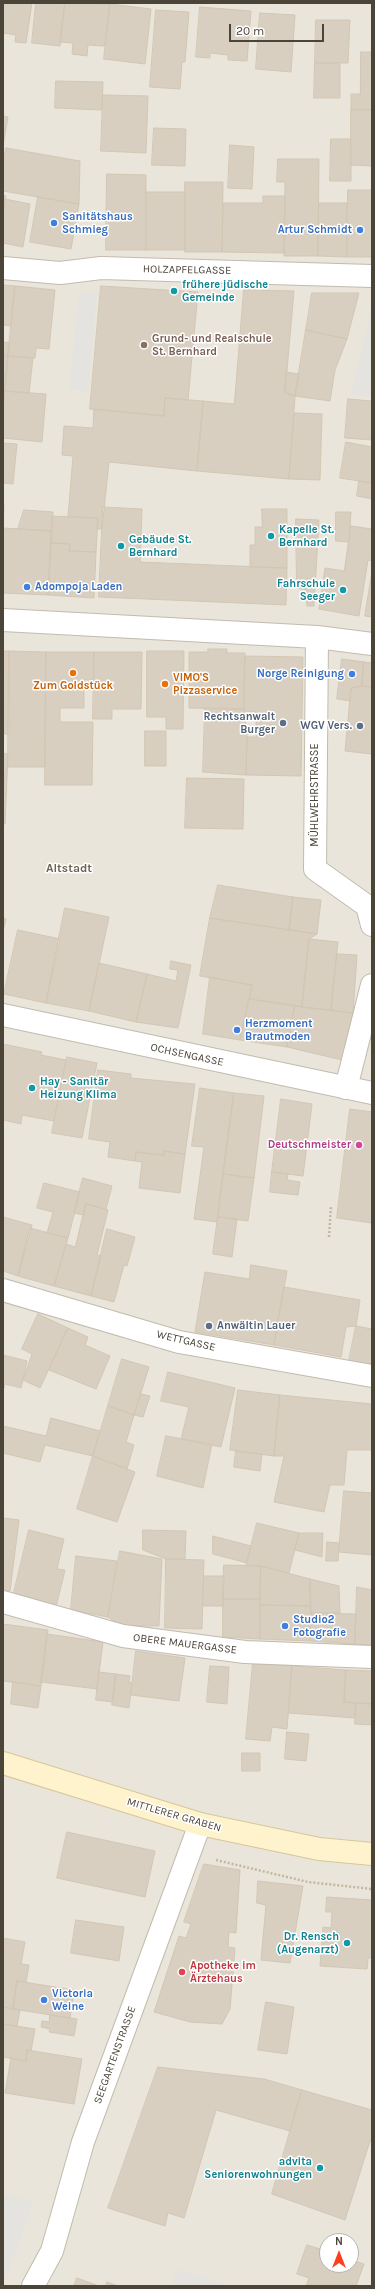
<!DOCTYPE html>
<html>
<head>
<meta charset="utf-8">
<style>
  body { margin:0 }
  #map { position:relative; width:375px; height:2289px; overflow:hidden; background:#f6f3ec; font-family:Karla,sans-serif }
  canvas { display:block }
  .frame { position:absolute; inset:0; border:4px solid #4b4439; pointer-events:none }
  .north { position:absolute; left:319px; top:2233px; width:40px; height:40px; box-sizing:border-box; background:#fff; border:1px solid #b7b4b0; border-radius:50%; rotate:0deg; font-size:11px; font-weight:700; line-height:16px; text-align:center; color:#4b4439 }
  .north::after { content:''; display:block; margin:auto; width:14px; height:18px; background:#fc3f1d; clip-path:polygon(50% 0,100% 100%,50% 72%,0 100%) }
  .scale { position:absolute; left:229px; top:24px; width:95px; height:18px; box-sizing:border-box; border:2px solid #4b4439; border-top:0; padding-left:5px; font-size:12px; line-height:14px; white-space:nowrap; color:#4b4439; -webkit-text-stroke:3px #fff; paint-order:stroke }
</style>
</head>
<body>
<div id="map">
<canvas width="375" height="2289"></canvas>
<div class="frame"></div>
<div class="north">N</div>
<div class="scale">20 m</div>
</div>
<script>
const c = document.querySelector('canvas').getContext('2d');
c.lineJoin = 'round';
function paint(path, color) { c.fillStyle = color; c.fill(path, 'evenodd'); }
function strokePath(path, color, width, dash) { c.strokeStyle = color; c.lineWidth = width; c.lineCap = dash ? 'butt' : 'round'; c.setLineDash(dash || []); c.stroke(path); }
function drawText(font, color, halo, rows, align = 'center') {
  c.font = font + ' Karla,sans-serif'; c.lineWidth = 3; c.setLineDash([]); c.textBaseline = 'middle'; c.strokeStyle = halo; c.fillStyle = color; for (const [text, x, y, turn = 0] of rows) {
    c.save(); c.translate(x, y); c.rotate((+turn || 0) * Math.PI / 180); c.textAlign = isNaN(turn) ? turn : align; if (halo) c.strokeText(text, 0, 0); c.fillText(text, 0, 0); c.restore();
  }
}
paint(new Path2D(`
  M3,3H372V2286H3ZM327,2241H351V2265H327Z`), '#eae5da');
paint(new Path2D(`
  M79,292L97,293L88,392L69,390Z
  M372,306V397L351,394Z
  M3,2194L34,2202L3,2285Z
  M177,2269L233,2286H172Z`), '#e5e3e0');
const building = new Path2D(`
  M3,3H32L26,43L15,42L16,35L3,33Z
  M36,3H65L60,46L32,43Z
  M65,3L110,4L105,46L88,45L87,56L72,54L73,43L60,42Z
  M110,4L151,9L145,64L104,59Z
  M200,7L251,11L247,61L228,60V55L210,53V58L196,57Z
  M156,10L189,12L185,62H182L180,89L150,87Z
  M260,13L295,15L291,72L256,69Z
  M316,20H350L348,63H315Z
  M361,52H372V110H351V94H360Z
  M315,63H340V98H314Z
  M56,81L103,82L102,110L55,108Z
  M103,95L148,96L146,153L101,151Z
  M351,110H372V166L351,165Z
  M3,116L8,117L3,146Z
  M154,128L186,129L185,166L152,165Z
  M331,139H351V181H330Z
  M230,145L254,147L252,189L228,188Z
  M6,148L80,161L79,204L3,191V165Z
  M278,159H319L318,256H284L285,182H277Z
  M107,174L146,175V250H106Z
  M185,182H223L222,252H185Z
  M348,190H372V257H347Z
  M146,192H185V250H146Z
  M3,195L6,196L3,213Z
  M263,196H285L284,253L222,252L223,203H263Z
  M38,197L79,204L71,249L30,242Z
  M5,199L30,204L23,247L3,243V213Z
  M319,203H347V257L318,256Z
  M3,285L15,286L11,326L3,325Z
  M15,286L55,290L49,349L36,348L35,358L8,356Z
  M101,286L198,292L188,400L165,398L164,416L90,409Z
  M244,290L294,291L285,393L295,396L289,479L197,471L203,401L234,404Z
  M312,293H359L347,339L306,330Z
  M306,330L347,339L335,370L330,401L295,396Z
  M3,342L10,343L8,356L3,355Z
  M3,355L8,356L3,409Z
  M8,356L33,358L29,393L5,391Z
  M286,372L299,374L295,396L285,393Z
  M5,391L46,394L42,442L3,438Z
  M165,398L203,401L197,471L109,462L102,529H97L98,518L68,517L73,456L62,455L64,426L93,428L94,409L164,416Z
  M348,399L372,401V440L345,438Z
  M295,413L322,414L320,480L289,479Z
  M346,442L372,447V483L340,478Z
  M3,443L17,444L13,484L3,483Z
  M359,481L372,483V499L357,496Z
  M3,504L4,505L3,529Z
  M103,507L142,509L140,562L287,568L286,605L99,597Z
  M262,509H287V568L250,567V545H255V527H262Z
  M24,510L53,512L52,531L18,529Z
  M336,512H351L349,542L336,541Z
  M52,516L98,518L96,552L69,551L70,544L51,543Z
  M296,519L319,520L314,606H307L306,590L297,588Z
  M351,526L372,529V561L368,560L359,616L319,609L325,568L344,571Z
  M3,528L52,531L48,595L3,593Z
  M51,543L70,544L69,551L96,552L94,598L48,595Z
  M372,572V617L365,616Z
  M208,649H227V653H245L244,709L189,708V652H208Z
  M3,651H9V734H3Z
  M9,651L46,652L45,767H8Z
  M147,651H184L183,729H166V717H147Z
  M46,652H94V680H84V708H60V722H93L92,785H45Z
  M94,652H142L141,709H112V719H93Z
  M245,656L303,657L301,776L246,775L247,737H256V712L244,711Z
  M342,659L364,662L362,686L351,688L350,701L337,699Z
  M364,662L372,663V687L362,686Z
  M362,686L372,687V754L345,751L351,688Z
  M205,708L244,709L247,737L246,775L203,772Z
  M145,731H166V766H145Z
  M3,753L8,754L5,824H3Z
  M187,778L244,779L243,829L185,828Z
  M218,885L293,897L289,930L210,918Z
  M293,897L321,900L317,934L289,930Z
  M65,908L109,917L89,1011L46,1003Z
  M3,918L6,919L3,931Z
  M210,918L317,934L309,939L302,1007L249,999L252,985L200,976Z
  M18,930L60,939L46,1003L4,994Z
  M309,939L338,942L331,1010L302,1007Z
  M337,954L357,955L353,1013L331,1010Z
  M171,961L191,965L178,1028L136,1022L147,974L176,981L178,970L170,969Z
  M99,963L147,974L136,1022L89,1011Z
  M210,977L252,985L240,1040L203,1034Z
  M249,999L295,1005L287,1047L240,1040Z
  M295,1005L302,1007L353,1013L342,1060L287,1047Z
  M3,1044L42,1052L41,1055L66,1060L54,1121L22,1115L21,1124L3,1120Z
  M67,1057L97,1063L82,1138L52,1133Z
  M98,1070L131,1074V1078L195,1084L185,1154L164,1151V1155L136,1152L135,1161L108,1157L110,1142L89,1139Z
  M200,1088L234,1093L217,1222L194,1219L204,1147L192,1146Z
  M234,1093L264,1096L254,1178L223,1174Z
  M281,1099L312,1104L303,1176L272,1172Z
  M350,1109L372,1112V1223L337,1218Z
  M164,1151L185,1154L180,1193L139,1188L142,1162L135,1161L136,1152L164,1155Z
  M272,1172L288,1174L287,1180L300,1182L298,1195L270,1192Z
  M223,1174L254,1178L248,1221L218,1217Z
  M83,1178L112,1186L106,1209L86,1204L84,1215L74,1213Z
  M44,1183L80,1192L68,1238L47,1233L53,1212L37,1208Z
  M86,1204L108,1210L97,1255L101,1256L91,1296L54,1286L66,1244L75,1247Z
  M3,1217L32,1225L18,1276L3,1271Z
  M218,1217L237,1219L232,1257L213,1254Z
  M30,1228L68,1238L54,1286L18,1276Z
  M107,1229L135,1237L127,1266L124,1265L114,1302L91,1296Z
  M251,1265L287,1271L274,1345L195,1332L205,1272L249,1279Z
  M284,1287L360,1300L356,1326L346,1327L341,1357L274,1345Z
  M38,1314L68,1328L40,1388L23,1380L32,1354L22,1349Z
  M356,1326L372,1329V1365L349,1361Z
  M68,1328L88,1337L85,1345L110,1356L96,1389L49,1370Z
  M3,1355L27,1361L21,1388L5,1384L3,1391Z
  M122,1359L149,1367L134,1415L108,1406Z
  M168,1372L235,1388L221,1447L181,1439L189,1407L161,1401Z
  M238,1390L280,1395L274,1456L230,1450Z
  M141,1394L150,1396L143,1417L134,1415Z
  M280,1395L372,1404V1450H347L344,1485H330L324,1512L274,1502L284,1456H274Z
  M108,1406L134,1415L126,1442L134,1445L127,1469L93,1456Z
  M51,1418L100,1431L93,1456L45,1445L40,1462L3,1453V1426L46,1436Z
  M166,1436L212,1444L203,1488L157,1476Z
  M236,1451L262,1454L260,1471L234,1467Z
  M93,1456L135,1472L117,1522L77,1509Z
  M344,1491L372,1493V1555L339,1552Z
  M3,1518L19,1520L10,1591L3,1590Z
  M257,1523L299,1533L289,1573L261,1566H246Z
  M29,1530L64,1539L57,1569L65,1570L55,1611L12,1601Z
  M143,1530L186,1531L185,1559H166L143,1550Z
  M299,1533H323L322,1557L295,1550Z
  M213,1536L251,1546L247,1563L213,1554Z
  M327,1542L339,1543L338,1561H326Z
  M120,1551L162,1559L159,1626H122L108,1617Z
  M76,1556L117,1561L108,1617L71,1610Z
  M166,1559L204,1560L202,1629L165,1628Z
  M224,1565L261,1566L260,1599H223Z
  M261,1566L310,1579L311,1606L260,1605Z
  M204,1576H224L223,1606H203Z
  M310,1579L339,1586L340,1613H311Z
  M357,1587L372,1590V1645L355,1644Z
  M223,1599H260V1639L223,1637Z
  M260,1605L311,1606L310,1641L260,1639Z
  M311,1613L356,1614L355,1644L310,1641Z
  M3,1624L48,1630L41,1686L3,1681Z
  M47,1634L103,1642L97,1689L41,1682Z
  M136,1651L185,1658L179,1701L131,1695Z
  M253,1663L292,1666L287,1729L272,1727L270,1741L246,1739Z
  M210,1666L229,1667L227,1704L207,1702Z
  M292,1666L346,1670L344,1702L356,1703L355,1718L289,1713Z
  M346,1670L372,1671V1704L344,1702Z
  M99,1672L116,1674L113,1702L96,1700Z
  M116,1674L130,1676L129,1682L132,1683L129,1708L112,1705Z
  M13,1682L41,1686L38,1708L11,1704Z
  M356,1703L372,1704V1725L355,1724Z
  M287,1732L309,1734L306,1761L285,1759Z
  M242,1753H260V1771H242Z
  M67,1832L155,1851L145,1897L57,1878Z
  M204,1864L240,1870L236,1933L229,1932L228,1947L235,1948L230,2009L222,2024L190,2022L154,2012L179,1936L186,1938L191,1924L184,1922Z
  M258,1881L303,1886L290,1963L261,1960L266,1905L257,1903Z
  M327,1897L372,1900V1958H368L367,1969L320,1966L323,1927L331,1928L332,1912H326Z
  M76,1920L124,1927L119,1961L71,1953Z
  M3,1938L25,1942L21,1964L29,1965L26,1982L17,1981L13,2009L3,2007Z
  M17,1981L74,1990L70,2018L13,2009Z
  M266,2002L294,2007L287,2054L258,2050Z
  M3,2007L20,2010L17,2026L3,2024Z
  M50,2015L77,2019L74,2036L49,2032L50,2029L41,2027L42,2021L49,2022Z
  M3,2024L35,2029L31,2051L27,2050L26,2061L3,2057Z
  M27,2050L82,2059L74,2104L5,2093L11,2058L26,2061Z
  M158,2067L264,2079L302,2090L290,2131L216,2110L184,2218L168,2213L165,2226L108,2208Z
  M302,2090L372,2110V2142L370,2141L345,2220L272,2194Z
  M307,2245L327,2251V2265H351V2260L364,2264L356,2286H306L309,2278L297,2274Z
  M77,2278L99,2286H74Z
  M107,2282L118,2286H106Z`);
paint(building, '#d8cfc1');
strokePath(building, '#d3c7b4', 1);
const street = new Path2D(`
  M3,268L60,273L101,268L372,276
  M3,620L317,637L372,644
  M317,637L315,869L367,906L372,925
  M3,1015L372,1093
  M346,1088L372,985
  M3,1290L179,1342L372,1376
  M3,1602L123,1636L245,1652L372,1657
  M33,2286L52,2251L83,2142L200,1824`);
const secondary = new Path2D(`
  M3,1763L200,1824L319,1849L372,1854`);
strokePath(street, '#c2bbae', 24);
strokePath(secondary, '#d6c79b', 24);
strokePath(new Path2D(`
  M329,1237L331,1206
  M216,1860L308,1882L372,1889`), '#c4b79f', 2.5, [2, 2]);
strokePath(street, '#fff', 22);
strokePath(secondary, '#fff3cd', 22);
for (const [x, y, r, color] of [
  [54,223,4,"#3f7fe0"],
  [360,230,4,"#3f7fe0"],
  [174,291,4,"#0f9aa8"],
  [144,345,4,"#8d6e63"],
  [271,536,4,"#0f9aa8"],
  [121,546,4,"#0f9aa8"],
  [27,587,4,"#3f7fe0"],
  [343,590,4,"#0f9aa8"],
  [73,673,4,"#e8710a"],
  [352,674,4,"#3f7fe0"],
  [165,684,4,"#e8710a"],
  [283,723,4,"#5c6f8a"],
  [360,726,4,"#5c6f8a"],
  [237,1030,4,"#3f7fe0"],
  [32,1088,4,"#0f9aa8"],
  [359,1145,4,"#d1479c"],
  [209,1326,4,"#5c6f8a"],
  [285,1626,4,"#3f7fe0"],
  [347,1943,4,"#0f9aa8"],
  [182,1972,4,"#e0444e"],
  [44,2000,4,"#3f7fe0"],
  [320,2168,4,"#0f9aa8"]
]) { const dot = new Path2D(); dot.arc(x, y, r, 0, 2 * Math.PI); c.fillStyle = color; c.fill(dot); strokePath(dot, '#fff', 1.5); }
drawText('bold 11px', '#366cbe', '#fff', [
  ["Sanitätshaus",62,217],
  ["Schmieg",62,230],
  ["Artur Schmidt",352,230,"right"],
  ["Adompoja Laden",35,587],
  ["Norge Reinigung",344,674,"right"],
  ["Herzmoment",245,1024],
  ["Brautmoden",245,1037],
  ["Studio2",293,1620],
  ["Fotografie",293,1633],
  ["Victoria",52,1994],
  ["Weine",52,2007]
], 'left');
drawText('11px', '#4b4439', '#fff', [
  ["HOLZAPFELGASSE",187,270,1],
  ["MÜHLWEHRSTRASSE",315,795,-90],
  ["OCHSENGASSE",187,1055,12],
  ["WETTGASSE",186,1341,13],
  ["OBERE MAUERGASSE",185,1644,7],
  ["MITTLERER GRABEN",174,1815,16],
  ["SEEGARTENSTRASSE",115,2055,-70]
]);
drawText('bold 11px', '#0d838f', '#fff', [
  ["frühere jüdische",182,285],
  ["Gemeinde",182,298],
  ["Kapelle St.",279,530],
  ["Bernhard",279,543],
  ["Gebäude St.",129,540],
  ["Bernhard",129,553],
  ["Fahrschule",335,584,"right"],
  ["Seeger",335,597,"right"],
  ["Hay - Sanitär",40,1082],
  ["Heizung Klima",40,1095],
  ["Dr. Rensch",339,1937,"right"],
  ["(Augenarzt)",339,1950,"right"],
  ["advita",312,2162,"right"],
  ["Seniorenwohnungen",312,2175,"right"]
], 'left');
drawText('bold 11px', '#785e54', '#fff', [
  ["Grund- und Realschule",152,339],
  ["St. Bernhard",152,352]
], 'left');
drawText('bold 11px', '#c56008', '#fff', [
  ["VIMO'S",173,678],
  ["Pizzaservice",173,691],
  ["Zum Goldstück",73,686,"center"]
], 'left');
drawText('bold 11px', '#4e5e75', '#fff', [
  ["Rechtsanwalt",275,717],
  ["Burger",275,730],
  ["WGV Vers.",352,726],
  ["Anwältin Lauer",217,1326,"left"]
], 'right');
drawText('bold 11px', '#b23c85', '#fff', [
  ["Deutschmeister",351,1145]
], 'right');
drawText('bold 11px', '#be3a42', '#fff', [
  ["Apotheke im",190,1966],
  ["Ärztehaus",190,1979]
], 'left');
drawText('bold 12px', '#6e6250', '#fff', [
  ["Altstadt",69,869]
]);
</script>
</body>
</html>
